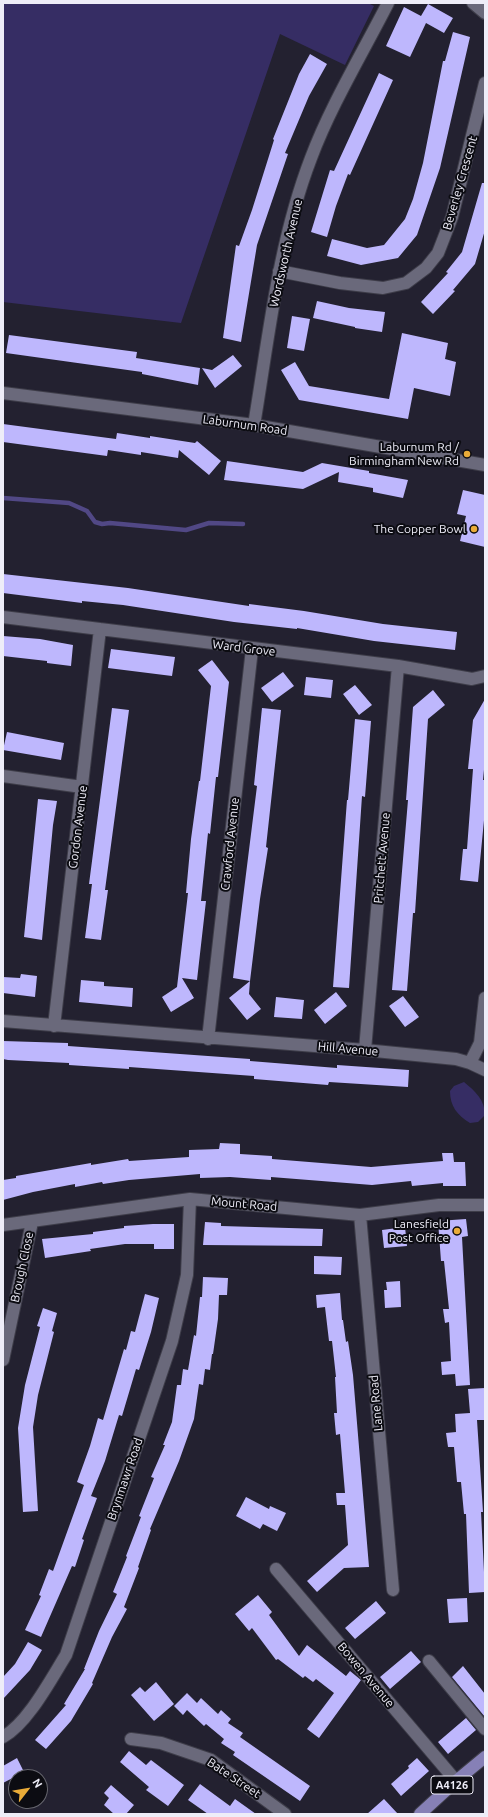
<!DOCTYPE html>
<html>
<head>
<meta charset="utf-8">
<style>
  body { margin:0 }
  #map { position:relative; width:488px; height:1817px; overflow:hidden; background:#232130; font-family:Ubuntu,sans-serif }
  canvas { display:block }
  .frame { position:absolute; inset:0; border:4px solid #eeedf8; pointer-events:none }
  .north { position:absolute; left:8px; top:1769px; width:40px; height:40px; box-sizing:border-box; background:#0c0c12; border:1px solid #66666e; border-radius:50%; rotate:59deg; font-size:11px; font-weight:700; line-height:16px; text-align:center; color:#eeedf8 }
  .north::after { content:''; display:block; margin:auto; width:14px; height:18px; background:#e9ab38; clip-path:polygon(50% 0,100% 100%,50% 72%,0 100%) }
</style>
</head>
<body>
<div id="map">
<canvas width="488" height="1817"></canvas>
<div class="frame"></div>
<div class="north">N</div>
</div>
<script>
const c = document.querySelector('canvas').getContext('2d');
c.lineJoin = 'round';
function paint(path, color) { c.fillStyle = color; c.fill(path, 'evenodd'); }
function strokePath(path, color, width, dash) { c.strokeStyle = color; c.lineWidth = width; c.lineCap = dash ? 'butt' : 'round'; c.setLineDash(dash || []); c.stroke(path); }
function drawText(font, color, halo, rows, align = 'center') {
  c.font = font + ' Ubuntu,sans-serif'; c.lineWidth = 4; c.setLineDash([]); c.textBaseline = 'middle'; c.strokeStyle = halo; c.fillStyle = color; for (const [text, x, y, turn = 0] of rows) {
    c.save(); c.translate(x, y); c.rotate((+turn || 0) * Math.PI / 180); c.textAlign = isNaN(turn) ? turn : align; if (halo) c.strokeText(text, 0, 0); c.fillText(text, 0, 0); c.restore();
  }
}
paint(new Path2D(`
  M3,3H368L374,6L345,65L280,34L181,323L3,302Z
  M464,1082C475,1091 485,1100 485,1115L478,1122L470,1123C457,1115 450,1106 450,1091L454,1086Z`), '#362d64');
strokePath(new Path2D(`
  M3,498L69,503L87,511L95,522L102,524L110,523L186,530L209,523L243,524`), '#514885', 4.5);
paint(new Path2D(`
  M428,4L453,18L444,33L426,23L410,57L386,46L404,7L421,16Z
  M453,32L470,37L440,168L417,235L398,258L361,265L327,256L332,239L367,248L384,245L405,219L413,199L423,163L443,61H445Z
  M310,54L327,64L309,96L285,153L288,154L257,245L241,342L223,338L236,245L239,246L252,210L274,140L273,139L299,74Z
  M379,73L393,80L350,175L348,174L336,206L327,237L311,232L330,170L334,171Z
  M482,183H485V230L475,264L453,290L455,291L433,314L421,302L448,273L446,272L462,252Z
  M317,301L349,308L385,312L382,332L355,328V327L313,318Z
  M292,316L310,319L304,351L287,348Z
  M402,333L448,343L445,359L456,362L450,396L414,388L408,419L299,400L281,370L295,362L309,386L389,399Z
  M9,335L137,352L136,358L200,368L198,385L142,374V372L6,353Z
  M233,355L242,366L215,388L202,368L212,370Z
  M3,424L116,439L117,433L150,438V436L195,443L197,441L221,461L209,475L179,450L178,458L141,452V455L108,450L107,456L3,442Z
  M227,461L303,472L322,463L369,471V473L408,480L403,498L373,492V488L338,482L339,472L303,489L224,480Z
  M463,490L485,495V547L460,541L466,516L457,514Z
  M3,574L128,588L249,606V604L304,611L383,624L457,632L455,650L374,641L297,628V629L234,622L123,605L82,601V603L3,593Z
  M3,636L40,639L73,645L71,666L47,663V661L3,656Z
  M111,649L175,657L172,676L108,668Z
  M212,660L229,682L218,777H216L210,834L208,833L201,901H206L197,980L182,978L194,998L171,1012L162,997L177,987L188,893H186L191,839L199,781H200L211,686L198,670Z
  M283,672L294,686L272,702L261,688Z
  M306,677L333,680L331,698L304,695Z
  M355,685L372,705L359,715L343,694Z
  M433,690L445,705L428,719L415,913H413L407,991L392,990L408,800H406L413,707Z
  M485,699V759L483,780H485V810L478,882L460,880L463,849H467L473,769H468L473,720Z
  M112,708L129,710L105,890H108L101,940L85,938L92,884H89Z
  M262,708L281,710L266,847L268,848L260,899L250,981L233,978L257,786L254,785Z
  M355,719L371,721L365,797L362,796L349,988L333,987L347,800H348Z
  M7,732L64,743L61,760L3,750Z
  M38,799L57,801L53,825L42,940L24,937Z
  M21,974L37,976L35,997L3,993V977L20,978Z
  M81,980L104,982V986L133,988L132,1007L79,1002Z
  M250,981L249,994L261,1009L247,1020L229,998Z
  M336,992L347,1006L325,1024L314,1010Z
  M403,996L419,1017L405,1027L389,1006Z
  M276,997L304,1000L302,1019L274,1017Z
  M3,1041L68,1043V1046L250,1059V1061L337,1068V1065L409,1070L408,1087L329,1082L328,1085L254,1079V1076L129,1067V1069L69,1065V1063L8,1060L3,1059Z
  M220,1143L240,1144V1154L272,1156V1159L371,1167L443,1161L442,1153H453L454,1162H465L466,1186H443V1183L412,1186L411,1181L372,1185L271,1177V1180L230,1177L200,1178V1174L129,1180L103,1184L102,1182L75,1187V1184L33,1192L3,1200V1180L16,1178V1176L91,1163V1165L128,1159L129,1161L189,1157V1150L219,1149Z
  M466,1219L468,1236L462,1237L470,1385L456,1386L455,1374L442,1375L441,1362L451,1361L449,1322L445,1323L443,1309H449L444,1261H441L438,1221Z
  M205,1222L221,1223V1226L323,1229L322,1246L203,1245Z
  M153,1224H174V1249H154V1244H125L90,1249L91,1251L45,1258L42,1239L93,1234V1232L124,1228V1226Z
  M405,1227L407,1246L384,1248L382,1230Z
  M314,1256L342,1257L341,1275L314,1274Z
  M203,1277L228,1278L227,1295H219L218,1319L213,1354H212L210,1370L205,1369L203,1385L199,1384L194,1419L179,1461L150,1529L151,1530L138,1567L139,1568L124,1607L127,1609L112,1637L92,1683L93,1684L71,1721L46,1749L35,1740L66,1705L64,1704L85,1669H84L99,1631L117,1594L113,1592L127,1557L126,1556L141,1517L139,1516L154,1478L151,1477L165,1445H163L172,1422L177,1385H181L183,1369L188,1370L194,1335L196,1336L200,1297H202Z
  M400,1281L401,1307L385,1308L384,1290H387L386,1282Z
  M340,1293L342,1320H343L346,1342L348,1341L353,1375L369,1567L344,1568L317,1592L307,1581L348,1545L345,1505H337L336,1493H345L340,1434L336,1435L334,1413H337L335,1377H336L332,1341H329L325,1307L317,1308L316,1295Z
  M145,1294L159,1298L151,1332L139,1370L136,1369L122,1416L119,1415L105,1461L91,1496L97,1498L82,1539L84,1540L75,1567L72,1566L41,1637L25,1630L41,1596L39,1595L49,1569L53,1571L84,1485L77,1482L90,1446L98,1418L103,1420L124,1349L126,1350L131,1331L135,1332Z
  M43,1308L57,1313L52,1331L54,1332L38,1395L33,1427L38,1511L23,1512L18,1428L25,1385L40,1327L37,1326Z
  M485,1388L484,1420H477L483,1512H481L485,1592L469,1593L466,1514H464L461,1482H457L454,1447H448L446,1433L456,1432L455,1414L470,1413L468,1389Z
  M246,1497L269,1509L270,1506L286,1513L277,1531L263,1524L260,1529L236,1516Z
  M258,1595L272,1612L269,1615L299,1656L307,1645L346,1676L350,1671L361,1680L319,1738L307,1729L334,1693L316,1679L313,1682L305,1676L303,1678L278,1659L276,1660L252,1628L249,1631L235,1614Z
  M467,1598L468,1622L449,1623L447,1599Z
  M376,1601L386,1613L355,1639L345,1628Z
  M28,1642L42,1650L30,1670L3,1699V1677L15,1664Z
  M411,1651L421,1662L390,1689L380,1677Z
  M463,1666L485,1694V1717L452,1677Z
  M156,1682L174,1704L154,1721L131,1695L140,1687L145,1692Z
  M187,1693L197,1703L201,1698L218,1714L221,1710L231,1719L228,1723L243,1733L240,1737L310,1786L300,1801L233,1755L235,1752L221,1743L224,1739L206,1724L204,1726L187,1710L183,1715L174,1706Z
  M466,1718L476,1730L448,1754L438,1742Z
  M129,1751L146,1765L151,1760L184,1785L168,1806L146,1790L149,1787L120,1762Z
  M17,1758L24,1772L3,1783V1766Z
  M417,1758L429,1771L401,1796L391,1784L409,1768L408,1766Z
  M200,1784L230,1806L235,1799L256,1814H208L188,1800Z
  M111,1785L134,1805L126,1814H114L104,1805L109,1798L104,1793Z
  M384,1799L398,1814H367Z`), '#beb7fd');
const minor = new Path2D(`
  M473,3L485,13
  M279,271L340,283L383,288L406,283L426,268L438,253L452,217L485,83
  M3,393L254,425L485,465
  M254,425C269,336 278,244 311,158C331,105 362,54 388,3
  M3,617L398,666L472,679L485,676
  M3,776L82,787
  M3,1021L365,1050L456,1059L470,1063L485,1070
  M54,1026L100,629
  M208,1039L252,649
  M365,1050L398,666
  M470,1063L480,1043L485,998
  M360,1215L393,1590
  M3,1225L190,1199L360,1215L439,1205H485
  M3,1360L32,1222
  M276,1569L456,1781
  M429,1661L485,1729
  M3,1737C28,1723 51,1679 66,1655L172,1341L187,1275L190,1199
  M131,1739L161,1743L211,1760L285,1814`);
const major = new Path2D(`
  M420,1814L456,1781L485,1757`);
strokePath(minor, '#3e3d49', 14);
strokePath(major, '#3e3d49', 14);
strokePath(minor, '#6a697b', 12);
strokePath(major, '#8680b6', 12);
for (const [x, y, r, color] of [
  [467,454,4,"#e9ab38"],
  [474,529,4,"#e9ab38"],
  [457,1231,4,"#e9ab38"]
]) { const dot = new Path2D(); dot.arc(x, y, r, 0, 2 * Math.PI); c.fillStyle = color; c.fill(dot); strokePath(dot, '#0c0c12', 1.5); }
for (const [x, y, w] of [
  [452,1785,42]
]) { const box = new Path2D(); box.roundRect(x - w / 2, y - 9, w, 18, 3); c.fillStyle = '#0c0c12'; c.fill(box); strokePath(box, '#eeedf8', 1); }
drawText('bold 11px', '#eeedf8', null, [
  ["A4126",452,1785]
]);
drawText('12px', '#eeedf8', '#0c0c12', [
  ["Beverley Crescent",460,183,-74],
  ["Wordsworth Avenue",286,253,-77],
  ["Laburnum Road",245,425,8],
  ["Ward Grove",244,648,7],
  ["Gordon Avenue",78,827,-83],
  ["Crawford Avenue",230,844,-84],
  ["Pritchett Avenue",382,858,-85],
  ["Hill Avenue",348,1049,5],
  ["Mount Road",244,1204,5],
  ["Brough Close",22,1267,-78],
  ["Lane Road",376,1403,-95],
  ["Brynmawr Road",125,1479,-71],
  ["Bowen Avenue",366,1675,50],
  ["Bate Street",234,1778,34]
]);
drawText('12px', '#eeedf8', '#0c0c12', [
  ["Laburnum Rd /",459,447],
  ["Birmingham New Rd",459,461],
  ["The Copper Bowl",466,529],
  ["Lanesfield",449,1224],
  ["Post Office",449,1238]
], 'right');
</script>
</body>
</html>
